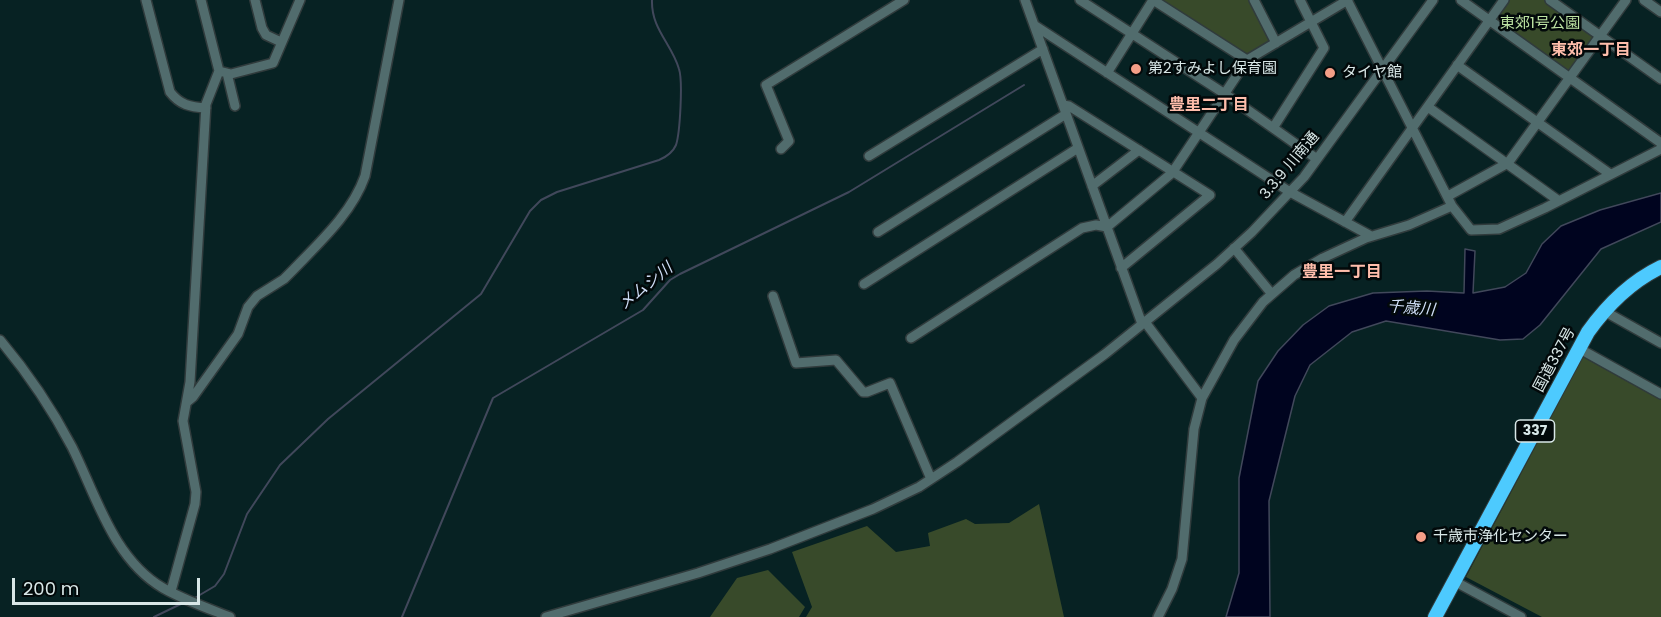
<!DOCTYPE html>
<html>
<head>
<meta charset="utf-8">
<style>
  body { margin:0 }
  #map { position:relative; width:1661px; height:617px; overflow:hidden; background:#072223; font-family:Poppins,sans-serif }
  canvas { display:block }
  .scale { position:absolute; left:12px; top:578px; width:188px; height:27px; box-sizing:border-box; border:3px solid #d8e7e7; border-top:0; padding-left:8px; font-size:18px; line-height:21px; white-space:nowrap; color:#d8e7e7; -webkit-text-stroke:4px #02090a; paint-order:stroke }
</style>
</head>
<body>
<div id="map">
<canvas width="1661" height="617"></canvas>
<div class="scale">200 m</div>
</div>
<script>
const c = document.querySelector('canvas').getContext('2d');
c.lineJoin = 'round';
function paint(path, color) { c.fillStyle = color; c.fill(path, 'evenodd'); }
function strokePath(path, color, width, dash) { c.strokeStyle = color; c.lineWidth = width; c.lineCap = dash ? 'butt' : 'round'; c.setLineDash(dash || []); c.stroke(path); }
function drawText(font, color, halo, rows, align = 'center') {
  c.font = font + ' Poppins,"Noto Sans JP",sans-serif'; c.lineWidth = 5; c.setLineDash([]); c.textBaseline = 'middle'; c.strokeStyle = halo; c.fillStyle = color; for (const [text, x, y, turn = 0] of rows) {
    c.save(); c.translate(x, y); c.rotate((+turn || 0) * Math.PI / 180); c.textAlign = isNaN(turn) ? turn : align; if (halo) c.strokeText(text, 0, 0); c.fillText(text, 0, 0); c.restore();
  }
}
paint(new Path2D(`
  M1161,0H1249L1271,42L1248,55Z
  M1510,0H1544L1595,37L1569,72L1495,20Z
  M1583,357L1661,400V617H1542L1466,577Z
  M1039,504L1064,617H806L812,607L792,552L867,526L896,552L930,546L928,533L966,519L975,524L1009,523Z
  M768,570L805,607L799,617H710L737,578Z`), '#384a2a');
const water = new Path2D(`
  M1661,193V222L1601,249L1540,325L1523,339L1500,340L1386,321L1352,332L1310,365L1295,396L1269,501L1270,617H1226L1239,573V478L1258,381L1278,351L1303,325L1329,306L1373,293L1427,291L1464,293L1465,249L1475,251L1473,293L1505,287L1526,273L1542,244L1561,226L1600,210Z`);
paint(water, '#00041f');
strokePath(water, '#41485b', 1.5);
strokePath(new Path2D(`
  M193,599L215,586L224,574L247,514L280,465L328,419L481,294L530,211L541,200L557,192L659,160C666,157 673,152 676,145C680,133 683,81 679,69C672,44 651,29 652,0
  M154,617L185,602
  M402,617L493,398L643,310L670,280L680,274L849,192L1024,85`), '#41485b', 2);
const minor = new Path2D(`
  M146,0L170,92C180,105 190,107 206,108
  M201,0L219,71
  M255,0L262,28L266,35L281,42
  M1025,0L1142,324
  M1080,0L1225,94L1317,159
  M1153,0L1247,60
  M1254,0L1276,43
  M1347,0L1452,206L1471,230L1499,229L1545,208L1661,149
  M1461,0L1661,143
  M1550,0L1661,79
  M1644,0L1661,12
  M1034,25L1290,192L1371,236
  M1457,65L1610,174
  M219,71L231,74L273,63L300,0
  M227,73L235,106
  M1107,73L1153,0
  M1063,105L1069,106L1210,195L1121,268
  M1428,107L1559,201
  M1273,128L1324,48L1300,0
  M781,149L789,141L766,85L904,0
  M869,156L1043,49
  M1092,186L1139,150
  M1448,196L1508,163L1626,0
  M1345,222L1504,0
  M878,232L1066,114
  M1234,248L1271,293
  M864,284L1078,148
  M773,296L796,363L836,360L863,392H867L890,383L931,479
  M1604,311L1661,343
  M1145,322L1202,398
  M911,338L1082,228L1096,225L1107,227L1172,173L1247,60L1348,0
  M0,340C27,372 52,409 72,447C96,495 113,559 163,588C184,600 207,608 230,617
  M1580,349L1661,394
  M187,402L193,397L238,334L248,307L257,296L284,279L293,270C320,242 352,213 365,176L399,0
  M1454,581L1521,617
  M171,591L195,504L196,492L183,421L190,382L206,104L219,71
  M546,617L698,573L770,549L873,509L919,487L957,462L1105,354L1217,264L1252,232L1304,177L1433,0
  M1158,617L1172,589L1182,559L1194,429L1202,398L1234,340L1263,302L1294,275L1323,258L1366,238L1409,225L1452,206`);
const highway = new Path2D(`
  M1435,617L1588,332C1608,304 1630,282 1661,267`);
strokePath(minor, '#303b3c', 12);
strokePath(highway, '#303b3c', 16);
strokePath(minor, '#516c6d', 9);
strokePath(highway, '#4dcafe', 14);
for (const [x, y, r, color] of [
  [1136,69,6,"#f49e87"],
  [1330,73,6,"#f49e87"],
  [1421,537,6,"#f49e87"]
]) { const dot = new Path2D(); dot.arc(x, y, r, 0, 2 * Math.PI); c.fillStyle = color; c.fill(dot); strokePath(dot, '#02090a', 2); }
for (const [x, y, w] of [
  [1535,431,39]
]) { const box = new Path2D(); box.roundRect(x - w / 2, y - 11, w, 22, 4.5); c.fillStyle = '#02090a'; c.fill(box); strokePath(box, '#d8e7e7', 1.5); }
drawText('bold 14px', '#d8e7e7', null, [
  ["337",1535,431]
]);
drawText('15px', '#bde3a3', '#02090a', [
  ["東郊1号公園",1540,24]
]);
drawText('15px', '#d8e7e7', '#02090a', [
  ["第2すみよし保育園",1148,69],
  ["タイヤ館",1342,73],
  ["千歳市浄化センター",1433,537]
], 'left');
drawText('15px', '#d8e7e7', '#02090a', [
  ["3.3.9 川南通",1290,166,-50],
  ["国道337号",1555,360,-62]
]);
drawText('bold 16px', '#ffbeac', '#02090a', [
  ["東郊一丁目",1591,51],
  ["豊里二丁目",1209,106],
  ["豊里一丁目",1342,273]
]);
drawText('italic 16px', '#cfdef7', '#02090a', [
  ["メムシ川",646,287,-39],
  ["千歳川",1411,309,5]
]);
</script>
</body>
</html>
